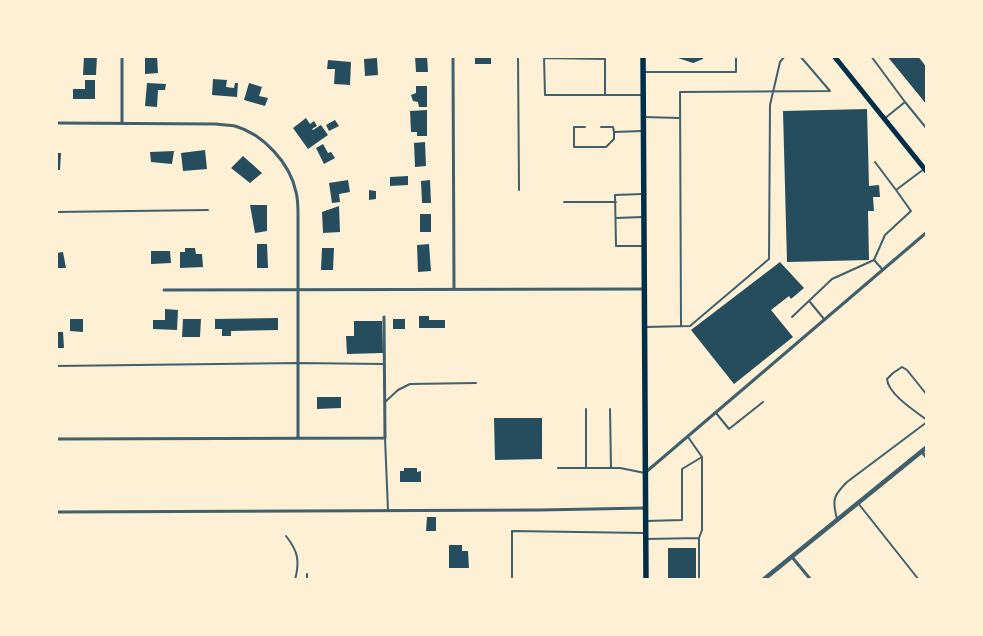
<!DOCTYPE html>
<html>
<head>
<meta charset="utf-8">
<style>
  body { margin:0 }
  #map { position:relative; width:983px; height:636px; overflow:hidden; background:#fdf0d5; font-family:Roboto,sans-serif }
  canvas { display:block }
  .frame { position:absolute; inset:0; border:58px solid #fdf0d5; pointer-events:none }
</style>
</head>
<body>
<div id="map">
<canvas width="983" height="636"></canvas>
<div class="frame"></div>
</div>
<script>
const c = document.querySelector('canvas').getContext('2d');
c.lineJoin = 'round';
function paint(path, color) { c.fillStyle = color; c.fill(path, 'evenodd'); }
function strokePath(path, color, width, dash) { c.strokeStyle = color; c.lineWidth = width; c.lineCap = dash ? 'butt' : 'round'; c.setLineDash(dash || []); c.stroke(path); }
paint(new Path2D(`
  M84,56H97L96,75H83Z
  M145,56H157L158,73L145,74Z
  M415,56H427L428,72H416Z
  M475,56H491V64H475Z
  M678,56H703V59L693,63L678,58Z
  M887,56H918L927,68V105Z
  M377,58L378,75L365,76L364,59Z
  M328,60L351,62L350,85L334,84L335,69H327Z
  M213,79L227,80L226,87L234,88L235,83H238L237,97L212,95Z
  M85,80H95V99H73V89H85Z
  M147,83L166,84L165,90H158L157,107L145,106Z
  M249,83L262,87L259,96L268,98L265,106L244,100Z
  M416,86H427V107H419L418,102L413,101L411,95L416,93Z
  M867,109L869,186L879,185L880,197H873L874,211H868L869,260L787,262L783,111Z
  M427,110V136H417V132H411L410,111Z
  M306,118L310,124L314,121L317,126L312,129L313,130L321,125L328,135L308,149L293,128Z
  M335,120L339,126L329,131L326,125Z
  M425,142L426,166L415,167L414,143Z
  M323,144L328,153L331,152L335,158L324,164L316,148Z
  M205,150L207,169L183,171L181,153Z
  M174,151L172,164L151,162L150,152Z
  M56,153H61L60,170H56Z
  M243,156L262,173L250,183L231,168Z
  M408,176V185L390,186V177Z
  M348,180L350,192L339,194L340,202L332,203L329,183Z
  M430,180L431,203H422L421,181Z
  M369,190L376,191V199L369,200Z
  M250,205H267V231L255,233Z
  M339,206L340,232L323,233L322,212Z
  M420,214H431V232H420Z
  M257,244H267L268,268H257Z
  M429,244L431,271L418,272L417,245Z
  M185,248H195L196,254H202L203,267L180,268V252H185Z
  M322,248H334L333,270H321Z
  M151,251H170L171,263L151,264Z
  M63,252L66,268H56V253Z
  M780,262L804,288L791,299L789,296L771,310L793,337L734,384L691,330Z
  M165,309L178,310L177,330L153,329V320H165Z
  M56,316H58V332H63L64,348H58V358H56Z
  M419,316H429V320H445V328H419Z
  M278,318V330L231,331V336H222V329H215V319Z
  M70,319H83V332L70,331Z
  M183,319H201L200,337H182Z
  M393,319H405V329H393Z
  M354,321H382L383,353L347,354L346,336H354Z
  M317,397H341V408L317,409Z
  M494,418H542V459L495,460Z
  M404,468H417V472L421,471V482H400V471H404Z
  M427,517H436V531H426Z
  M449,545H462V551H468L469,568H449Z
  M668,548H696V580H668Z`), '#264d5e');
strokePath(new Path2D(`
  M518,56L519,190
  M544,56L545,95H641
  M871,56L905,102
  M544,58L605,59V95
  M643,72H736V56
  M644,117L679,118
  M884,119L905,102L927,129
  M585,127H574V147H606L614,139V132L642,131
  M601,127H613L614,132
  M875,162L896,190L924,169
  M642,194L615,195L616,246H643
  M564,202H616
  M56,212L208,210
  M616,218L643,217
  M883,270L874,260L885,235L911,211L896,190
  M810,302L824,319
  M792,317L832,279L874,260
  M681,326L680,92L830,91L800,56
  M645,327L690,326L769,259L770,105L780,62L785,56
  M56,366L298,363L384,364
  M927,395L907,370L902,367L893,373L887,379C888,394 915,411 927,420
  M385,402L398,390L410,384L476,383
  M586,409V468
  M610,409L611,468
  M716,413L729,429L763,402
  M688,437L702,457V530L699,538V580
  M385,438L388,510
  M558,468H620L645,473
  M858,503L919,580
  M837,519C832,500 833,496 847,482L927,422
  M646,521L682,520V469L702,457
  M286,536C298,551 300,561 295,580
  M646,539L699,538
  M307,580V574
  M512,580V531L644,533`), '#3f606c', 2);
strokePath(new Path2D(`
  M122,56V123
  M453,56L454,289
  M56,123L216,124C222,125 229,125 235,126C263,134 290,163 296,192C298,199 298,208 298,215V437
  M164,290L644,289
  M56,439L385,438L384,317
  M922,452L927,458
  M646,472L927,232
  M56,512L540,510L645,508
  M792,557L811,580`), '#3f606c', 3);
strokePath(new Path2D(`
  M763,580L927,447`), '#3f606c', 4.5);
strokePath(new Path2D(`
  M834,56L927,172`), '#003049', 5);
strokePath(new Path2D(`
  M643,56L646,580`), '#003049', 5.5);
</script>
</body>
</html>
